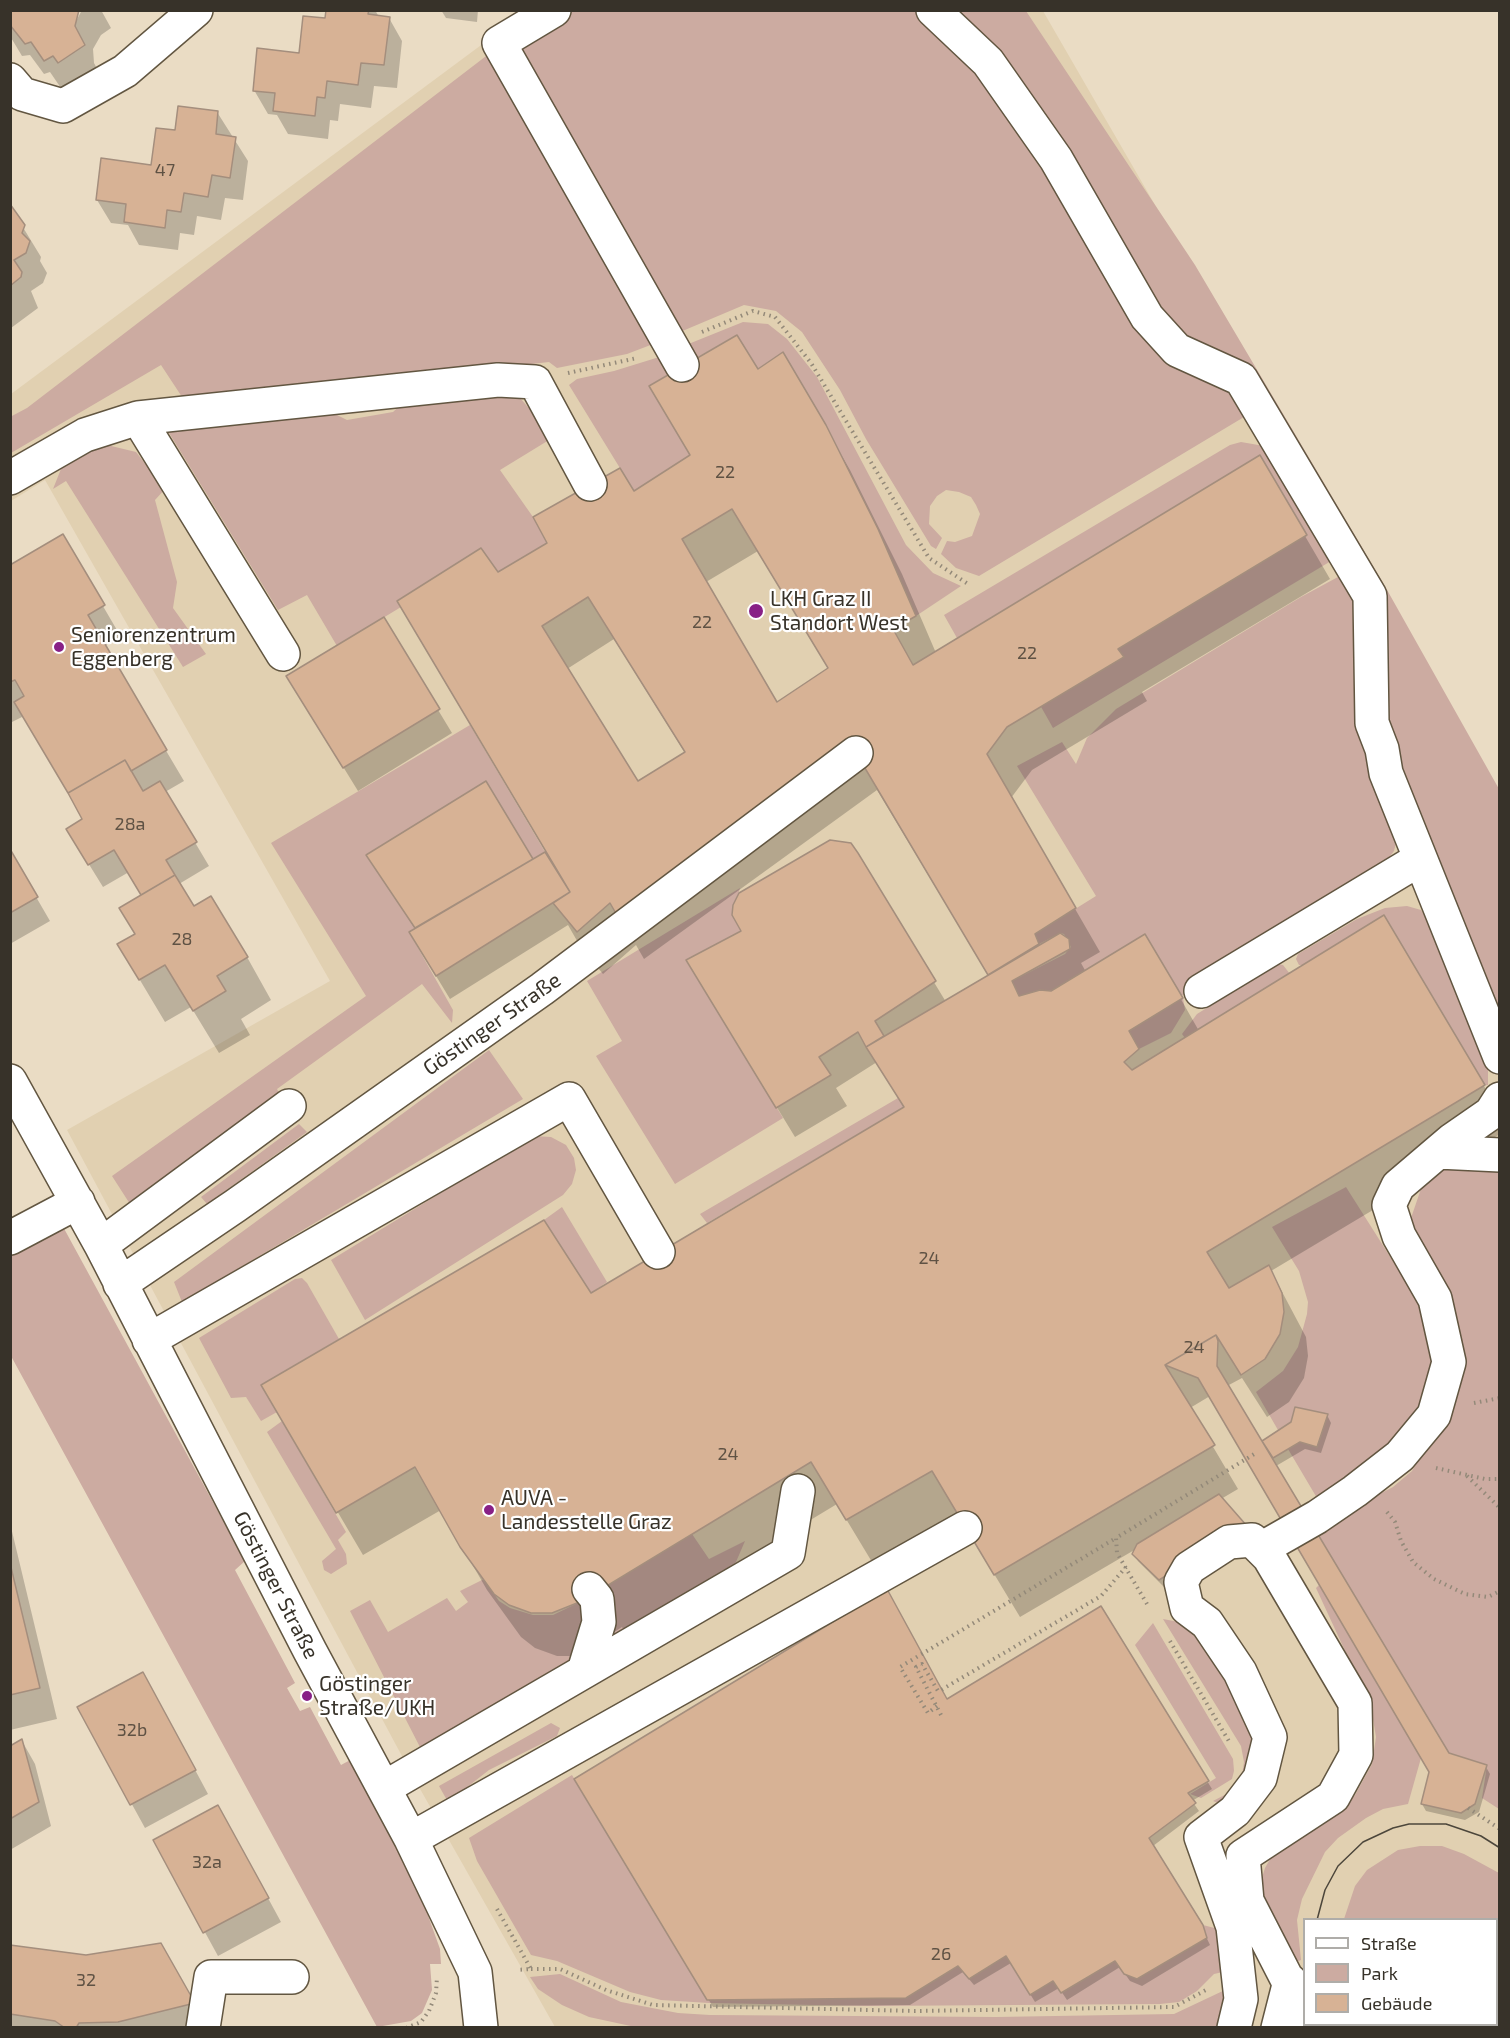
<!DOCTYPE html>
<html>
<head>
<meta charset="utf-8">
<style>
	body { margin:0 }
	#map { position:relative; width:1510px; height:2038px; overflow:hidden; background:#eadcc4; font-family:"Exo 2",sans-serif }
	canvas { display:block }
	.frame { position:absolute; inset:0; border:12px solid #373229; pointer-events:none }
	.legend { position:absolute; left:1303px; top:1918px; width:195px; height:108px; box-sizing:border-box; background:#fff; border:2px solid #afada9; margin:0; padding:8px 10px; list-style:none; font-size:18px; color:#373229 }
	.legend li { display:flex; align-items:center; gap:12px; height:30px }
	.legend b { width:30px; border:2px solid #afada9 }
</style>
</head>
<body>
<div id="map">
<canvas width="1510" height="2038"></canvas>
<div class="frame"></div>
<ul class="legend">
<li><b style="height:8px;background:#fff"></b>Straße</li>
<li><b style="height:16px;background:#ccaba1"></b>Park</li>
<li><b style="height:16px;background:#d7b295"></b>Gebäude</li>
</ul>
</div>
<script>
const g = document.querySelector('canvas').getContext('2d');
g.lineJoin = 'round';
function fillPath(path, color) { g.fillStyle = color; g.fill(path, 'evenodd'); }
const poly = rows => new Path2D(rows.map(r => 'M' + r).join(''));
function trace(path, color, width, dash) { g.strokeStyle = color; g.lineWidth = width; g.lineCap = dash ? 'butt' : 'round'; g.setLineDash(dash || []); g.stroke(path); }
function write(font, color, halo, rows, align = 'center') {
  g.font = font + ' "Exo 2",sans-serif'; g.lineWidth = 4.5; g.setLineDash([]); g.textBaseline = 'middle'; g.strokeStyle = halo; g.fillStyle = color; for (const [text, x, y, turn = 0] of rows) {
    g.save(); g.translate(x, y); g.rotate((+turn || 0) * Math.PI / 180); g.textAlign = isNaN(turn) ? turn : align; if (halo) g.strokeText(text, 0, 0); g.fillText(text, 0, 0); g.restore();
  }
}
const built = poly([
	[527,11,1043,11,1499,800,1499,1991,1497,1992,1496,1920,1304,1920,1304,2024,1372,2025,1361,2028,555,2027,411,1773,67,1130,330,981,45,480,11,501,11,394]
]);
const green = poly([
	[568,11,925,11,962,43,1142,317,1238,383,1254,411,979,576,956,568,941,554,947,541,955,542,972,536,980,514,976,505,971,497,959,492,946,490,937,496,930,506,929,524,942,538,936,549,931,546,866,439,840,390,802,332,776,311,744,305,673,335,506,52],
	[945,11,1026,11,1195,265,1382,581,1499,789,1499,1027,1391,747,1376,615,1248,378,1184,347],
	[494,50,661,341,627,354,557,368,549,362,186,403,161,365,11,453,10,417,27,408],
	[743,322,768,324,787,339,817,377,906,545,933,573,961,586,916,616,783,352,758,369,737,335,689,362,681,347],
	[669,354,678,368,649,386,690,455,634,491,569,385,577,379,614,371],
	[450,393,520,398,534,414,549,440,500,470,533,517,547,543,498,572,481,549,398,600,401,607,337,646,307,595,278,610,166,428,325,409,347,420,393,412,408,398],
	[1241,442,1264,446,1341,555,1053,728,1040,705,1123,657,1118,649,1306,535,1260,455,957,638,944,615,1230,445],
	[103,444,136,452,165,489,155,500,177,582,173,608,206,654,183,667,66,481,53,489,63,464],
	[1349,571,1397,839,1394,851,1380,869,1268,945,1181,996,1040,990,1019,996,1012,981,1065,954,1071,947,1064,934,1060,933,1039,944,1035,934,1096,896,1017,766,1062,742,1076,764,1087,738,1116,709,1301,597],
	[470,725,545,852,533,859,367,855,415,928,409,932,453,1010,452,1023,422,984,277,1089,279,1093,130,1204,112,1176,366,996,271,843],
	[740,888,732,915,741,931,687,960,783,1118,675,1184,596,1056,622,1041,587,981],
	[1407,906,1421,910,1432,926,1488,1065,1488,1085,1485,1085,1384,916,1304,965,1299,965,1296,959,1298,954,1357,919,1385,908],
	[1278,964,1283,965,1290,974,1185,1038,1182,1034,1197,1014],
	[1183,998,1185,1010,1171,1033,1139,1049,1129,1031],
	[489,1050,523,1099,182,1302,174,1282],
	[898,1098,904,1107,707,1223,700,1214],
	[299,1124,307,1132,207,1204,201,1197],
	[534,1136,551,1137,566,1145,574,1158,576,1170,572,1184,563,1195,365,1320,331,1260],
	[1443,1164,1499,1165,1499,1809,1482,1798,1487,1765,1449,1753,1314,1528,1393,1487,1412,1471,1433,1436,1460,1347,1454,1305,1419,1244,1411,1218,1423,1183],
	[1346,1187,1432,1323,1434,1388,1404,1438,1317,1498,1288,1449,1300,1442,1328,1414,1295,1407,1291,1422,1278,1430,1256,1392,1283,1371,1298,1347,1307,1314,1308,1302,1299,1271,1272,1227],
	[562,1207,607,1282,591,1293,544,1220],
	[61,1223,245,1561,235,1570,295,1683,287,1688,300,1711,310,1707,341,1765,354,1758,410,1865,440,1949,441,1964,430,1964,432,1990,422,2013,411,2021,377,2027,11,1356,10,1251],
	[302,1278,307,1283,339,1339,261,1385,277,1412,261,1421,246,1397,231,1398,199,1338,295,1279],
	[282,1421,346,1532,338,1540,346,1554,347,1564,331,1574,324,1570,322,1561,336,1549,267,1432],
	[692,1534,709,1559,745,1541,736,1562,721,1580,611,1645,599,1590],
	[484,1579,499,1601,510,1608,533,1615,553,1615,582,1601,586,1652,421,1749,350,1611,370,1600,388,1632,447,1598,456,1611,468,1602,460,1591],
	[1319,1585,1421,1758,1408,1804,1383,1809,1366,1818,1338,1838,1325,1852,1302,1899,1297,1920,1301,1960,1296,1962,1266,1907,1261,1881,1265,1868,1274,1852,1331,1817,1355,1795,1372,1764,1376,1737,1371,1707,1316,1588],
	[1163,1619,1184,1623,1206,1642,1259,1733,1260,1749,1253,1777,1246,1789,1228,1801,1221,1804,1213,1801,1236,1789,1241,1782,1244,1762,1241,1746],
	[1153,1623,1233,1759,1234,1771,1232,1779,1201,1798,1190,1794,1216,1778,1135,1645],
	[551,1723,560,1728,557,1736,489,1770,448,1802,439,1786],
	[572,1775,708,2000,906,1998,958,1966,1006,1956,1030,1995,1053,1981,1062,1993,1115,1961,1124,1974,1137,1979,1203,1925,1222,1930,1232,1970,1214,1974,1197,1991,1179,2002,1160,2004,868,2006,709,2003,661,2000,630,1992,557,1961,531,1955,477,1861,469,1838],
	[1420,1846,1442,1846,1464,1854,1499,1873,1499,1980,1497,1981,1496,1920,1344,1919,1355,1886,1367,1870,1398,1850],
	[560,1974,621,2002,678,2013,710,2015,996,2017,1174,2014,1227,1989,1218,2025,1215,2027,640,2028,589,2017,562,2005,538,1989,530,1977]
]);
const shadow = poly([
	[10,10,74,25,82,10,101,10,111,28,101,35,93,49,94,63,101,76,63,91,50,72,44,74,30,55,22,56,10,36],
	[328,10,375,10,379,17,389,18,402,41,397,88,374,86,371,108,340,104,338,121,330,120,328,139,288,134,277,115,268,114,254,90,300,54,327,20],
	[441,10,478,10,477,22,446,18],
	[217,112,248,161,243,200,225,198,221,220,197,216,194,235,180,233,178,250,139,245,128,225,111,223,97,200,152,167,176,132],
	[10,206,41,257,40,261,47,273,43,283,31,291,38,308,11,328],
	[783,354,850,470,902,574,936,653,1259,457,1330,579,1142,692,1147,701,1032,770,1011,798,1100,952,1081,963,1086,972,1145,936,1199,1031,1383,917,1500,1113,1500,1134,1271,1271,1306,1337,1308,1356,1304,1378,1289,1402,1267,1417,1242,1378,1227,1386,1261,1443,1292,1423,1327,1415,1331,1423,1321,1453,1305,1449,1276,1466,1448,1754,1486,1767,1490,1774,1479,1812,1465,1820,1426,1811,1422,1804,1431,1772,1210,1396,1190,1408,1238,1489,1221,1499,1250,1534,1164,1587,1138,1561,1134,1554,1136,1549,1020,1617,958,1514,872,1562,837,1504,625,1632,622,1627,577,1656,557,1656,535,1648,521,1637,487,1590,441,1510,363,1555,263,1385,590,1295,904,1108,877,1062,836,1088,847,1106,795,1137,706,991,743,931,850,844,946,1002,989,976,877,790,644,959,636,945,603,974,580,946,568,925,450,999,424,956,415,929,368,855,486,783,532,861,558,875,560,873,497,574,692,456,757,371],
	[758,551,829,669,777,704,706,582],
	[614,639,685,753,638,783,567,669],
	[62,536,121,637,104,646,184,781,165,792,209,866,179,884,193,908,247,957,271,1000,241,1019,250,1035,219,1053,191,1007,165,1022,119,945,136,935,143,896,129,872,103,887,82,853,84,820,24,716,10,723,10,566],
	[383,619,452,733,358,791,302,700],
	[10,852,50,921,10,944],
	[10,1523,57,1719,10,1730],
	[1101,1608,1212,1789,1192,1801,1199,1811,1153,1846,1201,1926,1210,1945,1142,1986,1130,1981,1120,1967,1067,2000,1059,1988,1035,2002,1011,1963,974,1985,963,1972,910,2005,713,2007,576,1780,946,1700],
	[156,1697,208,1794,145,1828,79,1708],
	[22,1741,35,1764,51,1826,10,1850,10,1748],
	[231,1830,281,1922,218,1956,155,1841],
	[160,1944,207,2028,10,2028,10,1946,86,1956]
]);
const building = poly([
	[10,10,79,10,75,26,85,45,58,63,53,56,44,61,31,42,25,44,10,25,10,10],
	[326,10,369,10,368,14,390,17,384,65,361,63,358,85,327,81,325,98,317,97,315,116,273,111,275,93,253,91,257,48,299,53,303,16,325,18,326,10],
	[178,106,218,111,216,134,236,137,230,178,212,175,208,197,184,193,181,212,167,210,165,228,124,222,126,204,96,200,101,158,151,165,156,128,175,130,178,106],
	[10,204,25,225,22,233,30,241,26,253,14,260,22,272,21,277,10,286,10,204],
	[737,335,758,369,783,352,826,425,878,529,916,616,893,629,913,665,1260,455,1307,535,1118,649,1124,657,1007,727,987,754,1076,908,1035,934,1039,944,988,975,856,753,618,917,610,903,577,932,553,903,570,892,397,601,481,548,498,572,547,543,533,517,620,468,634,491,690,455,649,386,737,335],
	[732,509,828,668,777,702,682,539,732,509],
	[588,597,685,752,638,781,542,626,588,597],
	[63,534,105,605,88,615,167,750,131,771,125,760,68,793,14,702,24,696,15,680,10,682,10,565,63,534],
	[384,617,440,709,343,768,286,676,384,617],
	[125,760,143,791,160,781,197,842,166,860,175,875,141,895,114,850,88,865,66,829,82,819,68,793,125,760],
	[486,781,533,859,415,928,366,855,486,781],
	[830,840,851,843,858,853,936,981,875,1021,884,1036,866,1047,858,1032,819,1057,831,1075,776,1108,686,960,741,931,732,915,733,905,739,893,830,840],
	[10,849,38,897,10,913,10,849],
	[545,852,570,892,436,976,409,932,545,852],
	[175,875,194,906,211,896,248,957,217,976,226,991,193,1011,165,965,139,980,117,944,135,934,119,908,175,875],
	[1384,915,1485,1085,1207,1252,1229,1288,1269,1265,1282,1293,1284,1312,1280,1334,1265,1359,1241,1375,1216,1335,1165,1365,1215,1445,994,1575,932,1471,846,1520,811,1462,582,1601,552,1613,531,1613,509,1605,494,1594,460,1547,415,1467,336,1513,261,1385,544,1220,591,1293,904,1107,866,1047,1060,933,1069,939,1070,949,1012,981,1019,996,1040,990,1051,991,1145,934,1183,998,1129,1031,1139,1049,1124,1062,1132,1070,1384,915],
	[1216,1335,1218,1341,1217,1366,1449,1753,1487,1765,1475,1804,1461,1813,1421,1804,1429,1772,1198,1378,1165,1365,1216,1335],
	[1295,1407,1328,1414,1317,1447,1300,1442,1273,1458,1262,1441,1291,1422,1295,1407],
	[1219,1494,1247,1526,1159,1580,1132,1554,1137,1544,1219,1494],
	[10,1563,40,1688,10,1695,10,1563],
	[887,1589,947,1699,1101,1606,1209,1781,1188,1793,1196,1803,1149,1838,1203,1925,1207,1938,1137,1979,1124,1974,1115,1961,1061,1993,1053,1981,1030,1995,1006,1956,969,1979,958,1966,906,1998,707,2000,574,1779,887,1589],
	[143,1672,196,1770,130,1805,77,1707,143,1672],
	[22,1739,39,1802,10,1819,10,1746,22,1739],
	[218,1805,269,1898,203,1933,153,1840,218,1805],
	[161,1943,195,2003,118,2022,79,2023,76,2028,65,2028,55,2021,10,2014,10,1945,86,1955,161,1943]
]);
const path = poly([
	[702,332,753,311,775,317,811,363,929,558,968,584],
	[568,373,637,358],
	[1474,1403,1500,1398],
	[1436,1468,1485,1479,1500,1479],
	[1467,1476,1500,1508],
	[1387,1512,1395,1522,1401,1541,1413,1562,1434,1579,1465,1594,1488,1597,1500,1591],
	[1147,1604,1117,1553,1116,1538,1256,1453],
	[1170,1641,1230,1743],
	[937,1706,928,1713,900,1667,1116,1538],
	[941,1715,916,1667,922,1664,938,1691,941,1690,1101,1596,1126,1567],
	[1468,1808,1500,1829],
	[497,1909,531,1969,516,1970],
	[531,1969,560,1969,606,1990,653,2005,915,2011,1174,2007,1206,1990],
	[406,2028,421,2022,429,2011,436,1993,437,1977]
]);
const minor = poly([
	[554,10,499,43,682,365],
	[933,10,988,62,1056,159,1147,317,1177,350,1241,379,1370,596,1372,723,1382,749,1386,773,1500,1057],
	[10,80,22,94,63,106,125,71,196,10],
	[138,418,498,380,535,382,590,484],
	[10,478,85,435,138,418,283,654],
	[1201,991,1420,859],
	[10,1081,101,1245,310,1651,411,1839,475,1972,481,2028],
	[1438,1152,1500,1155],
	[10,1238,78,1202],
	[101,1245,289,1106],
	[120,1284,235,1206,542,989,856,753],
	[149,1340,569,1099,658,1252],
	[1261,1549,1317,1517,1355,1491,1400,1456,1434,1415,1449,1362,1435,1299,1399,1236,1389,1205,1398,1186,1452,1140,1491,1113,1500,1099],
	[584,1671,599,1622,597,1599,589,1589],
	[384,1788,788,1553,798,1491],
	[411,1839,965,1528],
	[203,2028,211,1977,292,1977],
	[1234,2028,1241,1999,1233,1927,1201,1837,1235,1811,1260,1778,1270,1737,1240,1672,1207,1623,1187,1608,1181,1582,1189,1568,1229,1542,1252,1540,1269,1557,1355,1703,1356,1755,1333,1797,1243,1856,1247,1901,1304,2012],
	[1278,2028,1290,1981]
]);
const major = poly([
	[1496,2017,1500,2016],
	[1452,2028,1464,2024]
]);
const tram = poly([
	[1317,1920,1325,1890,1338,1866,1363,1842,1393,1828,1409,1824,1446,1824,1481,1836,1500,1848],
	[1365,2024,1369,2028]
]);
const markers = [
	[756,611,8,"#882086"],
	[59,647,6,"#882086"],
	[489,1510,6,"#882086"],
	[307,1696,6,"#882086"]
];
const numberNames = [
	["47",165,170],
	["22",725,472],
	["22",702,622],
	["22",1027,653],
	["28a",130,824],
	["28",182,939],
	["24",929,1258],
	["24",1194,1347],
	["24",728,1454],
	["32b",132,1730],
	["32a",207,1862],
	["26",941,1954],
	["32",86,1980]
];
const poiNames = [
	["LKH Graz II",770,599],
	["Standort West",770,623],
	["Seniorenzentrum",71,635],
	["Eggenberg",71,659],
	["AUVA -",501,1498],
	["Landesstelle Graz",501,1522],
	["Göstinger",319,1684],
	["Straße/UKH",319,1708]
];
const streetNames = [
	["Göstinger Straße",492,1024,-35],
	["Göstinger Straße",276,1585,63]
];
fillPath(built, '#e1d0b1');
fillPath(green, '#ccaba1');
fillPath(shadow, '#0003');
fillPath(building, '#d7b295');
trace(building, '#a48e7d', 1.5);
trace(minor, '#625641', 36);
trace(major, '#625641', 36);
trace(path, '#938979', 4, [1.5, 4.5]);
trace(minor, '#fff', 33);
trace(major, '#fff', 33);
trace(tram, '#4c463b', 1.5);
for (const [x, y, r, color] of markers) { const dot = new Path2D(); dot.arc(x, y, r, 0, 2 * Math.PI); g.fillStyle = color; g.fill(dot); trace(dot, '#fff', 2); }
write('18px', '#5f5244', null, numberNames);
write('21px', '#373229', '#fff', poiNames, 'left');
write('21px', '#373229', '#fff', streetNames);
</script>
</body>
</html>
